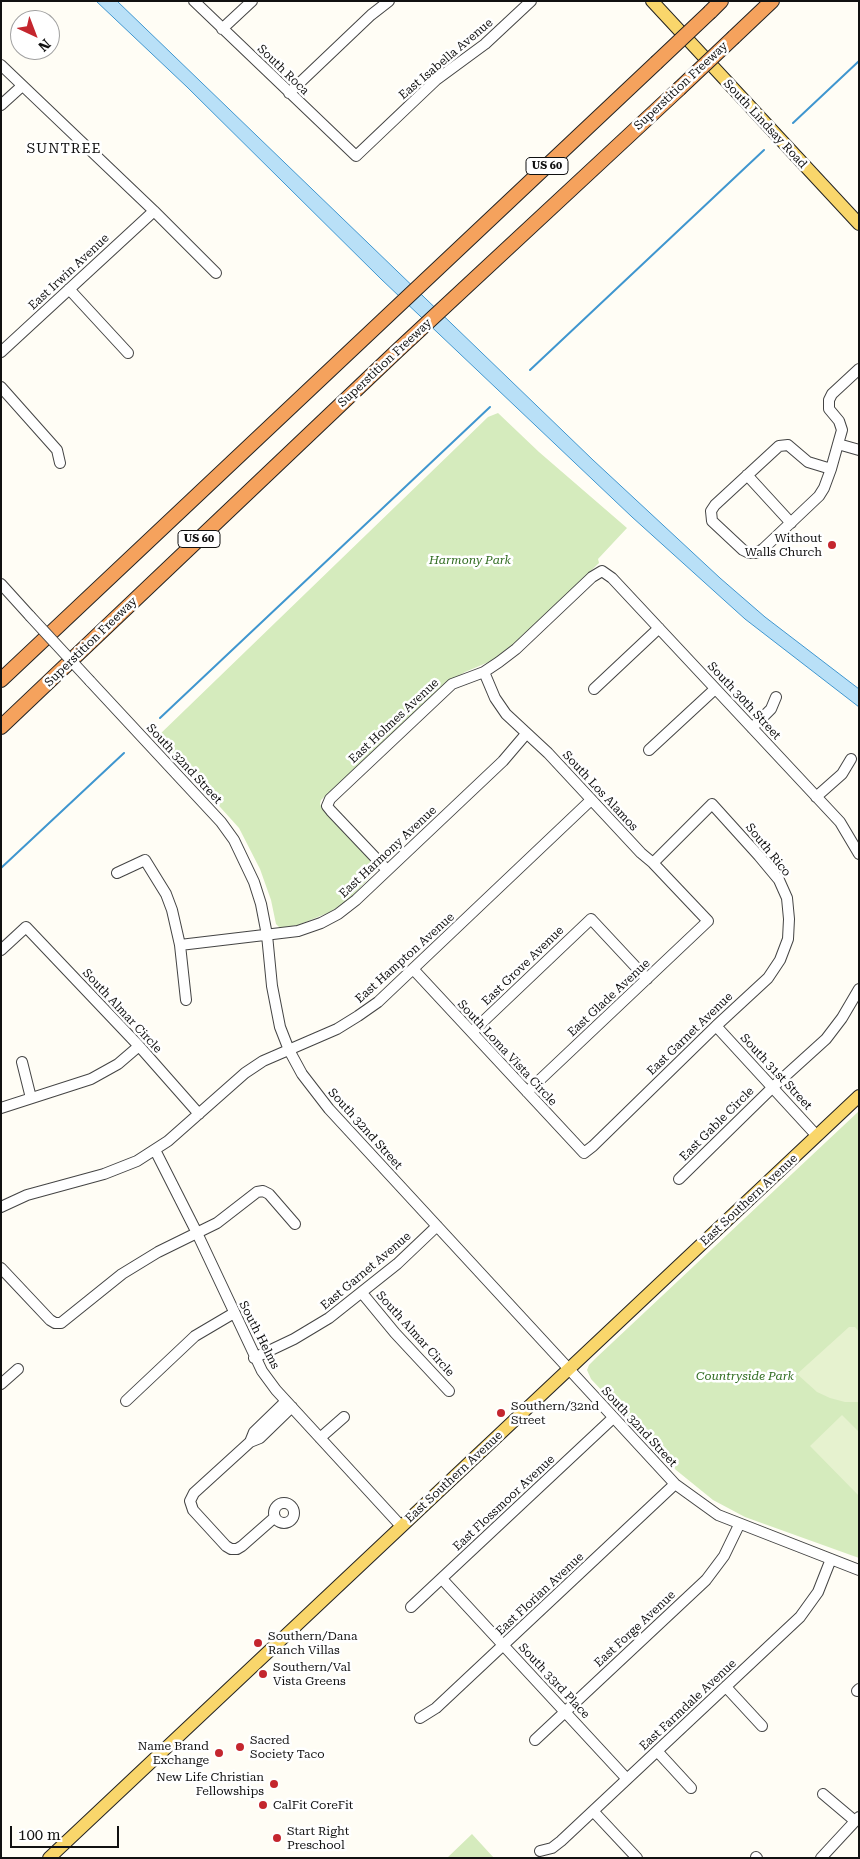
<!DOCTYPE html>
<html>
<head>
<meta charset="utf-8">
<style>
	body { margin:0 }
	#map { position:relative; width:860px; height:1859px; overflow:hidden; background:#fffdf5; font-family:"Roboto Serif",serif }
	canvas { display:block }
	.frame { position:absolute; inset:0; border:2px solid #111; pointer-events:none }
	.north { position:absolute; left:10px; top:10px; width:50px; height:50px; box-sizing:border-box; background:#fff; border:1px solid #a0a0a0; border-radius:50%; rotate:137deg; font-size:14px; font-weight:700; line-height:20px; text-align:center; color:#111 }
	.north::after { content:''; display:block; margin:auto; width:18px; height:22px; background:#c4262e; clip-path:polygon(50% 0,100% 100%,50% 72%,0 100%) }
	.scale { position:absolute; left:10px; top:1826px; width:109px; height:22px; box-sizing:border-box; border:2px solid #111; border-top:0; padding-left:6px; font-size:15px; line-height:18px; white-space:nowrap; color:#111; -webkit-text-stroke:4px #fff; paint-order:stroke }
</style>
</head>
<body>
<div id="map">
<canvas width="860" height="1859"></canvas>
<div class="frame"></div>
<div class="north">N</div>
<div class="scale">100 m</div>
</div>
<script>
const g = document.querySelector('canvas').getContext('2d');
g.lineJoin = 'round';
function fillPath(path, color) { g.fillStyle = color; g.fill(path, 'evenodd'); }
const poly = rows => new Path2D(rows.map(r => 'M' + r).join(''));
function trace(path, color, width, dash) { g.strokeStyle = color; g.lineWidth = width; g.lineCap = dash ? 'butt' : 'round'; g.setLineDash(dash || []); g.stroke(path); }
function write(font, color, halo, rows, align = 'center') {
  g.font = font + ' "Roboto Serif",serif'; g.lineWidth = 5; g.setLineDash([]); g.textBaseline = 'middle'; g.strokeStyle = halo; g.fillStyle = color; for (const [text, x, y, turn = 0] of rows) {
    g.save(); g.translate(x, y); g.rotate((+turn || 0) * Math.PI / 180); g.textAlign = isNaN(turn) ? turn : align; if (halo) g.strokeText(text, 0, 0); g.fillText(text, 0, 0); g.restore();
  }
}
const green = poly([
	[498,413,539,452,627,528,598,559,599,563,508,650,491,661,465,672,443,686,321,800,320,804,322,808,374,863,377,870,348,900,330,912,298,925,280,928,276,924,271,900,260,869,239,828,157,737,488,417],
	[859,1111,859,1558,745,1517,713,1500,676,1470,591,1379,587,1370,589,1365,597,1357],
	[472,1834,494,1858,447,1858]
]);
const pitch = poly([
	[849,1327,855,1327,859,1332,858,1402,845,1402,830,1398,817,1392,797,1374],
	[842,1415,859,1432,859,1496,810,1446]
]);
const water = poly([
	[96,1,117,1,593,460,720,578,765,617,859,689,859,707,745,619,632,517,381,279,187,87,96,1]
]);
const stream = poly([
	[793,123,859,61],
	[530,370,764,150],
	[160,718,490,407],
	[1,868,124,753]
]);
const minor = poly([
	[194,1,356,156,436,80,485,44,531,1],
	[222,29,252,1],
	[1,65,154,211,216,273],
	[289,93,371,15,389,1],
	[1,105,22,86],
	[69,289,128,353],
	[1,352,154,211],
	[1,387,57,450,60,463],
	[838,444,859,450],
	[831,469,808,462,788,445,779,446,715,505,711,511,712,521,743,550,749,553,756,553,763,549,819,496,824,488,831,469,838,444,842,430,839,421,829,409,829,400,832,394,859,369],
	[747,475,791,523],
	[1,584,30,616],
	[484,672,495,698,506,714,548,753,641,853,653,863,708,921,527,1092],
	[90,681,221,822,234,840,254,882,261,904,267,935,272,986,280,1027,289,1050,302,1074,329,1109,675,1484,718,1515,859,1570],
	[594,689,659,628],
	[752,728,771,709,776,697],
	[649,750,715,689],
	[816,797,842,774,851,759],
	[387,870,331,811,327,806,330,799,452,684,484,672,499,662,516,649,592,577,602,571,612,578,840,822,859,854],
	[117,873,145,860,166,894,172,910,180,945,186,1000],
	[180,945,298,931,321,923,338,914,356,900,503,761,526,734],
	[1,950,26,927,139,1046,199,1114],
	[413,969,584,1153,593,1146,716,1026,768,978,780,960,788,939,789,919,787,898,779,880,759,856,712,804,653,863],
	[716,1026,817,1136],
	[472,1032,591,919,647,979],
	[22,1062,31,1098],
	[1,1108,91,1079,118,1064,139,1046],
	[155,1150,197,1233,262,1371,276,1390,401,1526],
	[679,1179,773,1087,826,1039,842,1018,859,989],
	[1,1207,27,1195,104,1174,137,1161,168,1141,245,1073,263,1061,337,1029,358,1016,378,1002,591,800],
	[1,1268,50,1320,55,1323,61,1323,122,1274,158,1252,217,1223,257,1192,263,1191,269,1194,295,1224],
	[362,1293,395,1333,449,1391],
	[254,1358,294,1339,329,1318,397,1264,437,1226],
	[1,1384,18,1369],
	[126,1401,195,1336,234,1313],
	[320,1438,344,1417],
	[250,1442,254,1432,286,1401],
	'274 1513a10 10 0 1 1 20 0a10 10 0 1 1-20 0Z',
	[275,1517,242,1546,237,1549,231,1549,226,1546,193,1510,190,1501,194,1493,250,1442,260,1438,292,1407],
	[442,1579,627,1779],
	[411,1607,613,1418],
	[726,1687,762,1726],
	[857,1691,859,1689],
	[420,1718,436,1708,675,1484],
	[535,1740,706,1580,724,1556,739,1525],
	[657,1751,691,1788],
	[823,1794,855,1821],
	[593,1811,637,1858],
	[540,1851,552,1848,561,1841,800,1617,818,1592,831,1559],
	[756,1857,757,1858],
	[821,1858,859,1817]
]);
const major = poly([
	[652,1,859,224],
	[49,1858,859,1096]
]);
const highway = poly([
	[710,12,721,1],
	[734,37,772,1],
	[1,680,656,63],
	[1,727,397,351,679,89]
]);
const minorBridge = poly([
	[30,616,90,681]
]);
const highwayBridge = poly([
	[656,63,710,12],
	[679,89,734,37]
]);
const markers = [
	[832,545,5,"#c4262e"],
	[501,1413,5,"#c4262e"],
	[258,1643,5,"#c4262e"],
	[263,1674,5,"#c4262e"],
	[240,1747,5,"#c4262e"],
	[219,1753,5,"#c4262e"],
	[274,1784,5,"#c4262e"],
	[263,1805,5,"#c4262e"],
	[277,1838,5,"#c4262e"]
];
const shields = [
	[547,166,42],
	[199,539,42]
];
const shieldNames = [
	["US 60",547,166],
	["US 60",199,539]
];
const streetNames = [
	["East Isabella Avenue",446,59,-40],
	["South Roca",283,70,44],
	["Superstition Freeway",681,86,-43],
	["South Lindsay Road",765,124,47],
	["East Irwin Avenue",69,272,-43],
	["Superstition Freeway",385,363,-43],
	["Superstition Freeway",91,642,-44],
	["South 30th Street",744,701,47],
	["East Holmes Avenue",394,721,-43],
	["South 32nd Street",184,764,47],
	["South Los Alamos",600,791,47],
	["South Rico",768,850,51],
	["East Harmony Avenue",388,852,-43],
	["East Hampton Avenue",405,958,-42],
	["East Grove Avenue",523,966,-44],
	["East Glade Avenue",609,998,-43],
	["South Almar Circle",122,1011,47],
	["East Garnet Avenue",690,1034,-44],
	["South Loma Vista Circle",507,1053,47],
	["South 31st Street",776,1072,47],
	["East Gable Circle",717,1124,-45],
	["South 32nd Street",365,1129,48],
	["East Southern Avenue",749,1200,-43],
	["East Garnet Avenue",366,1271,-40],
	["South Almar Circle",415,1334,48],
	["South Helms",259,1335,63],
	["South 32nd Street",639,1427,47],
	["East Southern Avenue",454,1477,-43],
	["East Flossmoor Avenue",504,1503,-43],
	["East Florian Avenue",540,1594,-43],
	["East Forge Avenue",635,1629,-43],
	["South 33rd Place",554,1681,47],
	["East Farmdale Avenue",688,1705,-43]
];
const poiNames = [
	["Without",822,538,"right"],
	["Walls Church",822,552,"right"],
	["Southern/32nd",511,1406],
	["Street",511,1420],
	["Southern/Dana",268,1636],
	["Ranch Villas",268,1650],
	["Southern/Val",273,1667],
	["Vista Greens",273,1681],
	["Sacred",250,1740],
	["Society Taco",250,1754],
	["Name Brand",209,1746,"right"],
	["Exchange",209,1760,"right"],
	["New Life Christian",264,1777,"right"],
	["Fellowships",264,1791,"right"],
	["CalFit CoreFit",273,1805],
	["Start Right",287,1831],
	["Preschool",287,1845]
];
const parkNames = [
	["Harmony Park",470,560],
	["Countryside Park",745,1376]
];
const neighbourhoodNames = [
	["SUNTREE",64,149]
];
fillPath(green, '#d5ebbd');
fillPath(pitch, '#e6f2cf');
fillPath(water, '#b9e0f7');
trace(water, '#3f96cf', 1);
trace(stream, '#3f96cf', 2);
trace(minor, '#444', 12);
trace(major, '#222', 14);
trace(highway, '#222', 16);
trace(minor, '#fff', 10);
trace(major, '#f9d66b', 12);
trace(highway, '#f5a25d', 14);
trace(minorBridge, '#444', 12, []);
trace(highwayBridge, '#222', 16, []);
trace(minorBridge, '#fff', 10);
trace(highwayBridge, '#f5a25d', 14);
for (const [x, y, r, color] of markers) { const dot = new Path2D(); dot.arc(x, y, r, 0, 2 * Math.PI); g.fillStyle = color; g.fill(dot); trace(dot, '#fff', 2); }
for (const [x, y, w] of shields) { const box = new Path2D(); box.roundRect(x - w / 2, y - 8.5, w, 17, 4); g.fillStyle = '#fff'; g.fill(box); trace(box, '#111', 1); }
write('bold 11px', '#111', null, shieldNames);
write('12px', '#111', '#fff', streetNames);
write('12px', '#111', '#fff', poiNames, 'left');
write('italic 12px', '#2f6b1f', '#fff', parkNames);
g.letterSpacing = '1px';
write('14px', '#111', '#fff', neighbourhoodNames);
g.letterSpacing = '0px';
</script>
</body>
</html>
